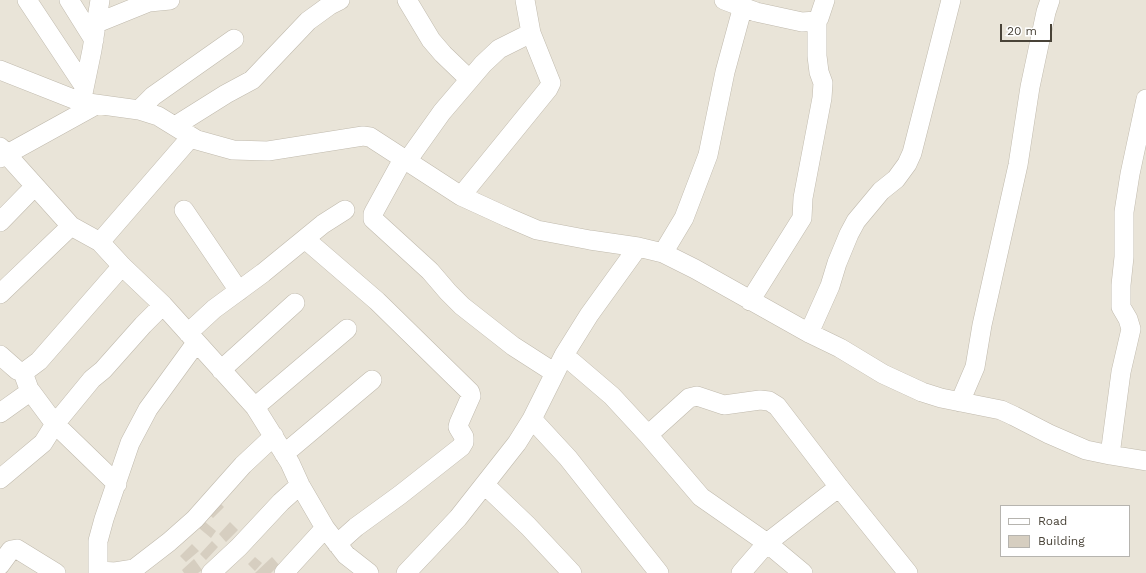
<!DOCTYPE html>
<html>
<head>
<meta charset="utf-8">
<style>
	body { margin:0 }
	#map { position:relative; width:1146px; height:573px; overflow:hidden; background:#f5f2ea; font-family:"Work Sans",sans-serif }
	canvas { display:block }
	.legend { position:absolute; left:1000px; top:505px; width:130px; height:52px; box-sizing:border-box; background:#fff; border:1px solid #b6b4af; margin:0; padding:5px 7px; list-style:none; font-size:12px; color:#494338 }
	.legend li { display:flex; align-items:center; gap:8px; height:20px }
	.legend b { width:20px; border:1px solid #b6b4af }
	.scale { position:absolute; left:1000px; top:24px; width:52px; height:18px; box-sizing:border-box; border:2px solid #494338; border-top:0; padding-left:5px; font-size:12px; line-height:14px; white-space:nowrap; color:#494338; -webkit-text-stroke:3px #fff; paint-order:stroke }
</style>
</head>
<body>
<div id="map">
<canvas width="1146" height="573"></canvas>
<ul class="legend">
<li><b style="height:5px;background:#fff"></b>Road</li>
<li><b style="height:11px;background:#d6cec0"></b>Building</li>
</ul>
<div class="scale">20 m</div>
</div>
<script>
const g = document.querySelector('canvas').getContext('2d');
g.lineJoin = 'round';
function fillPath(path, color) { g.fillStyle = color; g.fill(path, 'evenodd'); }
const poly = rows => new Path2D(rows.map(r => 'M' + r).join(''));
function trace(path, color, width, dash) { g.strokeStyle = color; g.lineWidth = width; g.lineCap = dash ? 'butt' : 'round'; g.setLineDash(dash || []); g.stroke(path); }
const residential = poly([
	[0,0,1146,0,1146,573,0,573],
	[1001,506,1129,506,1129,556,1001,556]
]);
const building = poly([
	[218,501,224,507,213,518,207,512],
	[204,521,216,531,211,538,199,528],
	[230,522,238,530,226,542,219,534],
	[212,541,218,547,206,560,200,554],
	[192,544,199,551,186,562,180,556],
	[255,557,262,563,255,571,248,564],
	[272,557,279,565,271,573,255,573],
	[194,559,202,570,198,573,184,573,182,570]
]);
const street = poly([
	[27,0,84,86],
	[69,0,94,40],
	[407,0,431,40,443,54,469,79],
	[724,0,756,12,802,22,817,21,819,18,825,0],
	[97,23,149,2,170,0],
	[0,70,81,102,139,110,158,116,197,140,233,150,268,151,363,136,370,137,461,196,509,218,537,230,590,240,638,247,663,253,695,269,809,333,840,348,883,374,922,392,941,398,1001,410,1014,416,1049,434,1086,450,1110,455,1146,461],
	[81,103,92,50,100,0],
	[139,110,153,96,234,39],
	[175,126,226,94,252,80,308,21,330,5,340,0],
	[0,147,71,226,100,242,122,266,163,305,255,407,290,463,300,485,325,528,346,555,369,573],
	[0,158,96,105],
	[403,159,375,210,373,214,373,219,430,271,448,292,462,306,513,346,555,373],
	[407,161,442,112,483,64,499,49,531,33],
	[461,196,548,89,551,83,531,33,525,0],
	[184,210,239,291],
	[0,222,35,186],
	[305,239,377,301,470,392,471,396,459,423,458,427,464,437,464,442,461,447,400,495,356,527,337,544],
	[100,242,191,137],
	[663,253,684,218,708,155,725,72,743,6],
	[0,294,71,226],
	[750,301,802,218,803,198,822,98,823,83,819,72,817,56,817,21],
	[188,333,214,309,263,273,323,224,345,210],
	[809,333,830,286,837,263,849,234,856,221,881,191,896,179,907,164,912,153,951,0],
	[0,355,17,370,24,373,27,370,39,361,122,266],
	[564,355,612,396,648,435,701,497,767,543,839,487],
	[221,370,295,303],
	[29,389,55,424,117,484],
	[960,402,975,367,982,325,1018,165,1030,87,1046,12,1050,0],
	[255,407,347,329],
	[0,413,28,393,29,389,25,378],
	[532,419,568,458,659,573],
	[648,435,689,398,697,396,724,405,760,400,769,401,777,406,839,487,908,573],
	[284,454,372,380],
	[1110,455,1121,372,1131,329,1128,319,1121,307,1121,285,1124,257,1124,212,1130,174,1146,99],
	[0,479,43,443,55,424,92,379,103,370,143,325,163,305],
	[485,485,528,526,572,573],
	[0,565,11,550,17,549,56,573],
	[99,571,115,572,134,569,169,542,195,519,243,465,274,436],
	[98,573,98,541,104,519,130,443,148,409,196,343],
	[211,573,239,547,281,502,300,485],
	[284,573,325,528],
	[406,573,458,518,517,443,532,419,564,355,589,315,638,247],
	[741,573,767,543,803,573]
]);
fillPath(residential, '#e9e4d8');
fillPath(building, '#d6cec0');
trace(street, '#c0baad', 20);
trace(street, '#fff', 19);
</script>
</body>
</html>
